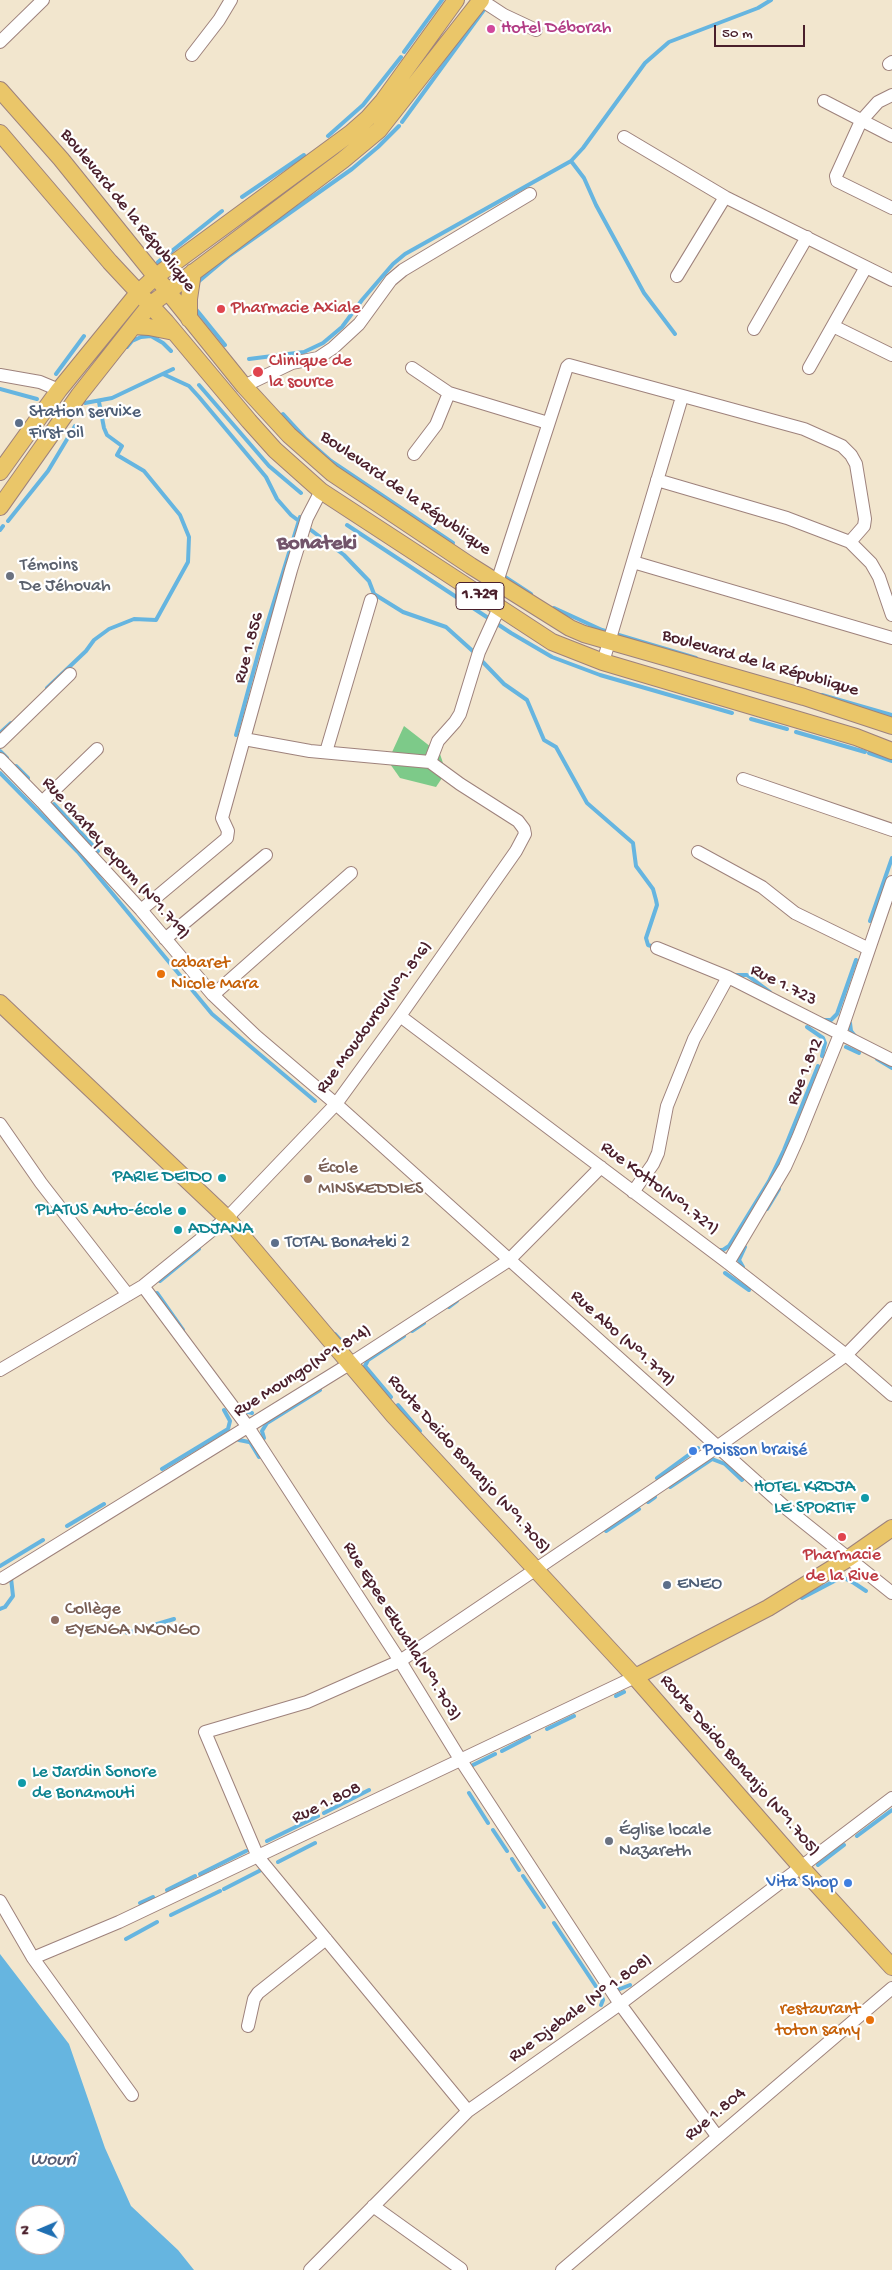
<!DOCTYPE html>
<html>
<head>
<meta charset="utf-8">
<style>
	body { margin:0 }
	#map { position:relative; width:892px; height:2270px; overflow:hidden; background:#f2e6ce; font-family:"Gochi Hand",sans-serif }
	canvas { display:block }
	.north { position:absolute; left:15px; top:2205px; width:50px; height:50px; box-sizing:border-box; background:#fff; border:1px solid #b7a5aa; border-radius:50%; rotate:269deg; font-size:14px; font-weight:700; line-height:20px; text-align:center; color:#4a1f2b }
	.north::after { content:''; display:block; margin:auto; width:18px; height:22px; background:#1f6fb2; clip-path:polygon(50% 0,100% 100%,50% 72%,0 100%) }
	.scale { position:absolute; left:714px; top:25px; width:91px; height:22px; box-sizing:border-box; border:2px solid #4a1f2b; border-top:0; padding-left:6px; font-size:15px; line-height:18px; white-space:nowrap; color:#4a1f2b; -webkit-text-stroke:4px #fff; paint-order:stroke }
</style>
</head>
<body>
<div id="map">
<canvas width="892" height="2270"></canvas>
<div class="north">N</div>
<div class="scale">50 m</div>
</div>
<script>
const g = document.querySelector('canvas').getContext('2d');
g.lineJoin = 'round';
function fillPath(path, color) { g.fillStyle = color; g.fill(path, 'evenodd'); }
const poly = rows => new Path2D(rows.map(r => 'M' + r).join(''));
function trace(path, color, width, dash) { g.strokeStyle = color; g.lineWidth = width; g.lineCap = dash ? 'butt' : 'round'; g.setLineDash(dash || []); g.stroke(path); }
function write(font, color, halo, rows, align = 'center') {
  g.font = font + ' "Gochi Hand",sans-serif'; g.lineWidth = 4.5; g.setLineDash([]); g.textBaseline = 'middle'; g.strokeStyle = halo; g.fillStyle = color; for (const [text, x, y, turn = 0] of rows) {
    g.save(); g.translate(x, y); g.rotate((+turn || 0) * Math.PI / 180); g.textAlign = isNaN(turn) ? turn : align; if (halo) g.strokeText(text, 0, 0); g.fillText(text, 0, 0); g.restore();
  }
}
const green = poly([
	[404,726,440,754,446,772,436,787,400,778,388,761]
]);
const water = poly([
	[0,1954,69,2044,105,2148,131,2206,178,2250,194,2270,0,2270],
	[25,2215,55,2215,55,2245,25,2245]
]);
const stream = poly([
	[404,52,442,0],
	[402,122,486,7],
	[328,136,363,105,401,57],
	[571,161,584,178,596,205,644,293,675,334],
	[242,197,304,155],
	[158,262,222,211],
	[198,282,230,255,352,169,378,147,399,126],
	[195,308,225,345],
	[127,347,132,341,141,337,151,336,163,343,171,351],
	[249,359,304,352,323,343,342,327,362,300,393,264,405,254,571,161,583,148,645,63,669,42,758,8,771,0],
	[56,374,84,336],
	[163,374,189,386,199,397,266,477,277,499,291,515,344,555,369,581,374,594,403,612,446,627,476,654],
	[199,385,269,466,301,493],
	[0,389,37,399],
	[85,403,112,398,173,369],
	[283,414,306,439,331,461,453,543],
	[8,521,48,471,75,426],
	[347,525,511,633,552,657,600,675,732,713],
	[0,530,3,526],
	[502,575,531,594],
	[554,608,602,630,696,658],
	[480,659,504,684,527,700,544,740,556,747,587,803,633,843,636,866,653,889,656,900,657,905,646,938,648,945,654,947],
	[47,688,86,651,94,640,109,629,134,619,156,620,188,562,189,537,180,515,144,471,117,455,122,446,107,435,104,428,99,402],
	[822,695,892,715],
	[751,719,787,729],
	[796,732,865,752],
	[0,733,11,723],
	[236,735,260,647,300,517],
	[0,751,7,758],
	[869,753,892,761],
	[16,766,28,778],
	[0,773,78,852,212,1014,315,1101],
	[54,804,98,851],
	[870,921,892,858],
	[733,975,747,975,770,992],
	[824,1020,831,1020,837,1014,856,960],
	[850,1023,851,1031,855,1036],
	[807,1027,823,1038,825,1043,822,1056],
	[846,1047,859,1053],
	[877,1059,892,1068],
	[767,1209,779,1189],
	[717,1250,723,1250,729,1246,769,1181,784,1150,818,1066],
	[743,1267,739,1260,745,1247],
	[725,1273,749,1290],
	[160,1281,199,1249],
	[157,1293,183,1330],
	[449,1307,457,1301],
	[412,1331,424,1323],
	[335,1334,346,1346],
	[391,1397,365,1366,368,1360,404,1336],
	[398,1405,420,1431],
	[241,1410,252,1413],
	[264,1438,262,1431,267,1423,320,1390],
	[239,1440,249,1442],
	[250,1442,259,1457],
	[162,1469,228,1429,230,1421,224,1410],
	[657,1478,698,1448],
	[670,1487,712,1459,725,1464,742,1480],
	[648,1502,655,1497],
	[67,1526,104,1504],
	[606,1531,639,1509],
	[0,1566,43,1540],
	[802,1598,842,1577,854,1583,866,1591],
	[0,1609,5,1607,13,1596,11,1578],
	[127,1633,174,1619],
	[616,1696,624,1692],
	[547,1729,574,1716],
	[502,1751,529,1737],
	[473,1765,495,1754],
	[469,1793,488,1823],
	[324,1813,369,1790],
	[493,1830,507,1851],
	[857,1836,892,1810],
	[267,1841,318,1816],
	[512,1859,519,1870],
	[278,1862,315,1843],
	[818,1865,844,1845],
	[200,1874,246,1851],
	[523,1876,544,1907],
	[224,1889,263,1869],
	[167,1890,195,1876],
	[140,1903,153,1897],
	[171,1915,220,1891],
	[554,1923,601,1994,603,2000,601,2005],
	[126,1939,157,1922],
	[614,1987,620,1989,630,1985]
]);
const minor = poly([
	[481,0,504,15,536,30],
	[0,42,43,0],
	[192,55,219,20,231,0],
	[889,64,892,62],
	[892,95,878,102,861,121,836,176,837,181,892,208],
	[824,101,892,136],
	[624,137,725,197,892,280],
	[677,276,725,197],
	[833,326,892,355],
	[754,329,807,237],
	[412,368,449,393,548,423],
	[809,368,866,267],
	[0,375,40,382,59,390],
	[244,386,292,363,318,358,333,348,359,324,391,280,403,270,530,194],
	[414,454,436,425,449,393],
	[657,480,787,518,850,542,871,563,879,577,892,615],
	[633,562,892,638],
	[497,582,567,367,569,365,804,429,842,446,851,455,856,464,865,519,864,526,850,542],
	[603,662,682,397],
	[244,739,310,751,430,762],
	[0,742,70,674],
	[326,752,371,600],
	[0,759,42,802,141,910,213,995,256,1036,336,1104,787,1509,892,1593],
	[430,762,438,741,455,722,460,714,479,652,499,608],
	[743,779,892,830],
	[42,802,97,749],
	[698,852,762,887,795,913,869,949],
	[141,910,227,838,228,831,222,818,291,570,307,518,321,491],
	[165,939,266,855],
	[657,948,728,977,892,1060],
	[213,995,351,873],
	[400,1016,728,1263,846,1355,892,1395],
	[0,1124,41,1183,128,1295],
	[633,1192,653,1164,658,1153,667,1106,694,1039,728,977],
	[728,1263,785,1167,798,1138,840,1034,892,882],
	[143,1286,248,1427,400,1661,460,1759,620,2004,717,2136],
	[0,1370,143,1286,227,1218,336,1104,400,1016,516,851,525,834,524,829,518,821,460,784,430,762],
	[3,1578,351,1363,508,1261,601,1167],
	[0,1901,33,1958,132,2095],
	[33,1958,119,1922,635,1677],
	[248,2026,254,1999,258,1993,326,1939],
	[468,2111,258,1857,205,1732,307,1702,400,1661,717,1447,846,1355,892,1308],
	[373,2206,461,2269],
	[310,2270,468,2111,620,2004,892,1798],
	[562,2270,892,1988]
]);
const major = poly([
	[0,90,61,159,244,386,289,435,332,473,471,566,570,628,584,634,804,697,892,726],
	[0,133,110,262,166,322,249,421,275,450,321,491,552,642,603,662,856,737,892,751],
	[189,319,189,299,193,272],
	[134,326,149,327,174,332],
	[0,472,59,390,138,293,155,277,351,133,368,118,383,101,456,0],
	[0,507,79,395,150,305,343,160,379,130,481,0],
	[0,1003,227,1218,394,1416,635,1677,801,1867,892,1967],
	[635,1677,768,1608,849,1558,892,1528]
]);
const markers = [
	[491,29,5,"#d1479c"],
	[221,309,5,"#e0444e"],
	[258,372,6,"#e0444e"],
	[19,423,5,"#5c6f8a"],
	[10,576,5,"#6b7280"],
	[161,974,5,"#e8710a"],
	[222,1178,5,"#0f9aa8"],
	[308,1179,5,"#8d6e63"],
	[182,1211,5,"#0f9aa8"],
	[178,1230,5,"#0f9aa8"],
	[275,1243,5,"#5c6f8a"],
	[693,1451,5,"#3f7fe0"],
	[865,1498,5,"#0f9aa8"],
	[842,1537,5,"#e0444e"],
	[667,1585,5,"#5c6f8a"],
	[55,1620,5,"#8d6e63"],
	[22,1783,5,"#0f9aa8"],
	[609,1841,5,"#6b7280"],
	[848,1883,5,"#3f7fe0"],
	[870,2020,5,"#e8710a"]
];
const shields = [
	[480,596,48]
];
const shieldNames = [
	["1.729",480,596]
];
const hotelNames = [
	["Hotel Déborah",501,29]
];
const streetNames = [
	["Boulevard de la République",127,211,51],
	["Boulevard de la République",405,494,35],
	["Rue 1.856",250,648,-75],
	["Boulevard de la République",760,664,16],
	["Rue charley eyoum (N°1.719)",115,859,48],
	["Rue 1.723",783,986,27],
	["Rue Moudourou(N°1.816)",375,1018,-54],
	["Rue 1.812",806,1072,-68],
	["Rue Kotto(N°1.721)",659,1189,37],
	["Rue Abo (N°1.719)",622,1339,42],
	["Rue Moungo(N°1.814)",303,1372,-32],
	["Route Deido Bonanjo (N°1.705)",468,1465,48],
	["Rue Epee Ekwalla(N°1.703)",401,1632,58],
	["Route Deido Bonanjo (N°1.705)",739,1766,49],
	["Rue 1.808",327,1804,-26],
	["Rue Djebale (N° 1.808)",581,2009,-36],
	["Rue 1.804",716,2115,-40]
];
const healthNames = [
	["Pharmacie Axiale",231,309],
	["Clinique de",269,362],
	["la source",269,383],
	["Pharmacie",842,1556,"center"],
	["de la Rive",842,1577,"center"]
];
const serviceNames = [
	["Station servixe",29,413],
	["First oil",29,434],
	["TOTAL Bonateki 2",285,1243],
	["ENEO",677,1585]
];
const worshipNames = [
	["Témoins",20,566],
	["De Jéhovah",20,587],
	["Église locale",619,1831],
	["Nazareth",619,1852]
];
const foodNames = [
	["cabaret",171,964],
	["Nicole Mara",171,985],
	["restaurant",860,2010,"right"],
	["toton samy",860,2031,"right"]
];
const educationNames = [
	["École",318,1169],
	["MINSKEDDIES",318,1190],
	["Collège",65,1610],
	["EYENGA NKONGO",65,1631]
];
const cultureNames = [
	["PARIE DEIDO",212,1178],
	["PLATUS Auto-école",172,1211],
	["ADJANA",188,1230,"left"],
	["HOTEL KRDJA",855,1488],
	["LE SPORTIF",855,1509],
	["Le Jardin Sonore",32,1773,"left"],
	["de Bonamouti",32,1794,"left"]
];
const shopNames = [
	["Poisson braisé",703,1451],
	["Vita Shop",838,1883,"right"]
];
const waterNames = [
	["Wouri",53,2161]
];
const districtNames = [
	["Bonateki",317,545]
];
fillPath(green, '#7dca89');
fillPath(water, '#66b5e0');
trace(stream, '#66b5e0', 4);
trace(minor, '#9e827c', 14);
trace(major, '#9e827c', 18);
trace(minor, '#fff', 12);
trace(major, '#eac669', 16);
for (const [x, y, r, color] of markers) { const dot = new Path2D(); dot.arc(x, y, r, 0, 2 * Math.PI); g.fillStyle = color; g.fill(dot); trace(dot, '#fff', 2); }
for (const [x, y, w] of shields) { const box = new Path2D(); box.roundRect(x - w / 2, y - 13.5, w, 27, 4); g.fillStyle = '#fff'; g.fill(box); trace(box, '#4a1f2b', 1); }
write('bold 16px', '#4a1f2b', null, shieldNames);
write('18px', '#b23c85', '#fff', hotelNames, 'left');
write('18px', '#4a1f2b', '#fff', streetNames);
write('18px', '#be3a42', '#fff', healthNames, 'left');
write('18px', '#4e5e75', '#fff', serviceNames, 'left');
write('18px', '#5b616d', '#fff', worshipNames, 'left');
write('18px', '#c56008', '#fff', foodNames, 'left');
write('18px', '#785e54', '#fff', educationNames, 'left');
write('18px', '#0d838f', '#fff', cultureNames, 'right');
write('18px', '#366cbe', '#fff', shopNames, 'left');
write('italic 19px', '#555b73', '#fff', waterNames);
write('bold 22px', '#72546a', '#fff', districtNames);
</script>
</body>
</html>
